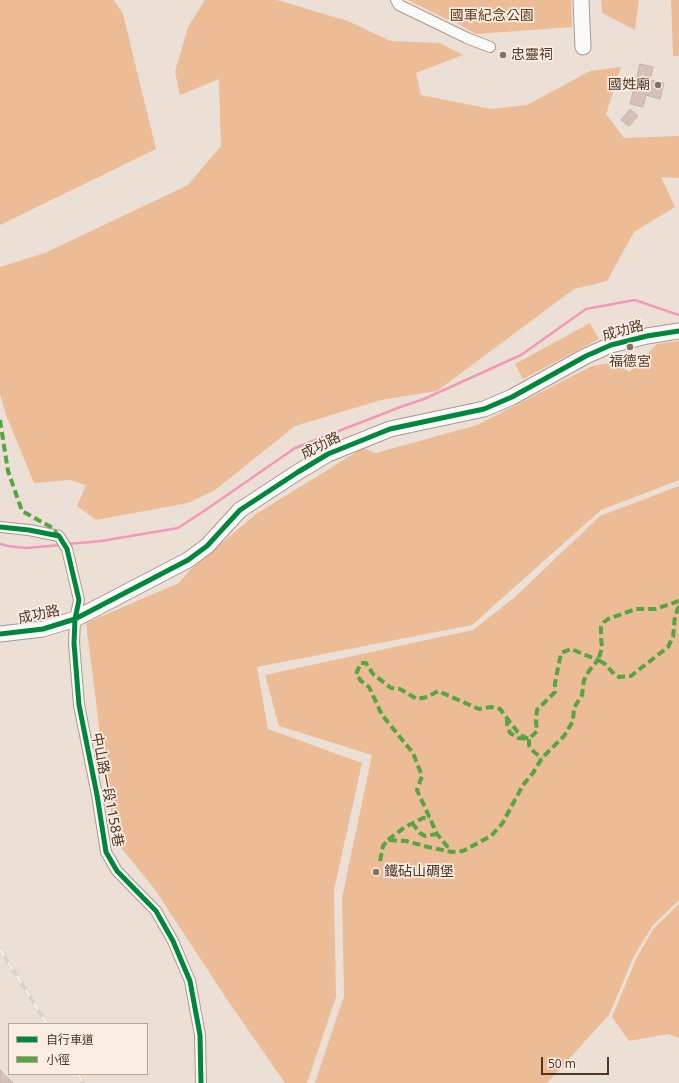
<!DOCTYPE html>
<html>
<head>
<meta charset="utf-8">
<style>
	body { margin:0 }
	#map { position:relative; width:679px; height:1083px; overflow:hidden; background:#ecdfd6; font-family:"Noto Sans","Noto Sans TC",sans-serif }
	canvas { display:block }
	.legend { position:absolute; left:8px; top:1023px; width:140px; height:52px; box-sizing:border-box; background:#faede4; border:1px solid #b5a497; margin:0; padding:5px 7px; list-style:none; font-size:12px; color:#4e3624 }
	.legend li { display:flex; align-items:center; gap:8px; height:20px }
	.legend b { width:20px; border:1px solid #b5a497 }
	.scale { position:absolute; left:541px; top:1057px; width:68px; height:18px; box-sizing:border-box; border:2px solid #4e3624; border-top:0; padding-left:5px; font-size:12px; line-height:14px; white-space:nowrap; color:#4e3624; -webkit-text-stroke:3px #faede4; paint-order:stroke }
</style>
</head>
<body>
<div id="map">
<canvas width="679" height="1083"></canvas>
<ul class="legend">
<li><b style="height:5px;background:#00873e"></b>自行車道</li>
<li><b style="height:5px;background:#56a542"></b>小徑</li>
</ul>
<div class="scale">50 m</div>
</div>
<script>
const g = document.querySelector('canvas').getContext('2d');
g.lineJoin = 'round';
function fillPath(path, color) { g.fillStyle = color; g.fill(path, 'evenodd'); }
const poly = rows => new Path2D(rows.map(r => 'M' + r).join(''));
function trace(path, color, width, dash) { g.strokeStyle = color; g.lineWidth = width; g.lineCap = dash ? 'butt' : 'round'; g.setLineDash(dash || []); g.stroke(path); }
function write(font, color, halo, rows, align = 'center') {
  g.font = font + ' "Noto Sans","Noto Sans TC",sans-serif'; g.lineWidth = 3.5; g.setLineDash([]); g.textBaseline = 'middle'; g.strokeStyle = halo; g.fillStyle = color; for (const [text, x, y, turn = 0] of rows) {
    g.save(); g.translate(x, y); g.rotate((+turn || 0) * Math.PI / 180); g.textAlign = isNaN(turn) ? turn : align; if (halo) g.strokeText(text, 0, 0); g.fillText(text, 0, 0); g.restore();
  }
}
const green = poly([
	[0,0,114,0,123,14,156,149,0,225],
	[205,0,277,0,348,21,390,41,440,43,463,55,416,73,421,95,491,109,527,105,590,71,621,67,606,114,624,138,679,136,679,178,661,177,675,207,634,232,607,281,574,289,437,391,381,400,295,426,215,490,188,503,96,520,77,506,86,485,70,480,34,483,6,415,0,394,0,267,45,253,188,185,221,146,219,79,180,95,175,72,188,27],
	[408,0,571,0,572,27,476,34,457,23,446,19],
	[601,0,639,0,635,30,602,13],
	[671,0,679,0,679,56,673,56],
	[590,323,599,339,523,379,515,364],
	[679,341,679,480,601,510,472,625,257,667,268,729,362,763,334,890,336,997,307,1083,285,1083,226,998,156,891,118,844,110,807,100,734,86,623,179,583,191,569,256,514,363,448,376,453,477,425,592,366,617,362,629,372,657,344],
	[679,486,679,900,653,925,634,956,609,1015,547,1083,315,1083,344,996,342,898,372,755,279,726,265,675,473,630,515,597,600,516],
	[679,904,679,1038,668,1034,629,1041,612,1017,636,959,654,928]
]);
const stream = poly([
	[0,544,8,546,26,548,61,545],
	[68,544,101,541,178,528,204,511,295,448,403,406,424,399,521,355,586,309,635,300,679,315]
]);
const building = poly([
	[640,64,653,67,650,80,664,83,660,99,646,95,643,107,630,104,640,64],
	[630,109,638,116,629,126,621,120,630,109],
	[633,356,635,362,626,366,624,360,633,356],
	[0,1070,13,1083,0,1083,0,1070]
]);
const street = poly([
	[396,0,399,5,467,38,490,47],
	[0,527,29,530,59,536,67,549,79,600,75,619,74,643,79,705,97,795,106,852,117,871,156,911,173,941,190,981,200,1035,201,1083]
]);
const secondary = poly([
	[581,0,583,47],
	[0,634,43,629,75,619,188,560,207,546,240,510,298,472,328,454,390,429,484,409,512,397,586,356,611,345,647,336,679,331]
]);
const rail = poly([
	[0,949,47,1024],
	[78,1074,83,1083]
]);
const quiet = poly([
	[0,420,8,471,22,511,51,527,59,536],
	[679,601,655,609,636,609,608,619,604,622,601,627,601,637,602,648,598,660,605,664,614,674,619,677,631,676,668,647,673,637,675,616,679,606],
	[507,718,507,724,510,733,518,738,529,739,529,745,534,752,542,758],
	[412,823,420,833,425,836,437,834],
	[388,840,405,827,423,818,430,818],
	[380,861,383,846,388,840,406,841,428,847,452,852,463,851,491,836,502,824,523,785,533,773,542,758,564,736,573,721,574,708,582,695,584,680,589,671,598,660,571,649,561,653,555,683,555,692,537,710,536,722,537,731,529,739,520,735,500,709,491,707,479,709,438,691,427,697,417,699,400,689,391,688,373,674,366,663,361,663,356,674,361,681,369,687,382,715,413,753,422,776,417,790,437,834,452,852]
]);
const cycleway = poly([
	[0,527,29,530,59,536,67,549,79,600,75,619,74,643,79,705,97,795,106,852,117,871,156,911,173,941,190,981,200,1035,201,1083],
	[0,634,43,629,75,619,188,560,207,546,240,510,298,472,328,454,390,429,484,409,512,397,586,356,611,345,647,336,679,331]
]);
const markers = [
	[503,55,4,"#857162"],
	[658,85,4,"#857162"],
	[630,347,4,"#857162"],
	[376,872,4,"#857162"]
];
const parkNames = [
	["國軍紀念公園",492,16]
];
const poiNames = [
	["忠靈祠",511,55],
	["國姓廟",650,85,"right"],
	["福德宮",630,362,"center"],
	["鐵砧山碉堡",384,872]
];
const streetNames = [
	["成功路",623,331,-15],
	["成功路",321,446,-27],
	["成功路",39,615,-12],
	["中山路一段1158巷",107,790,79]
];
fillPath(green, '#ebbc96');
trace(stream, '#f09ab5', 2.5);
fillPath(building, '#d5c1b9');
trace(building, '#c6b2aa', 1);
trace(street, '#a8998c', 12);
trace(secondary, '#a8998c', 17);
trace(street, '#fcfaf9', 10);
trace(secondary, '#fcfaf9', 15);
trace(rail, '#d8d3d0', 4);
trace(rail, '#faede4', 2.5, [8]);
trace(quiet, '#56a542', 4, [8, 4]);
trace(cycleway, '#00873e', 5);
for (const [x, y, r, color] of markers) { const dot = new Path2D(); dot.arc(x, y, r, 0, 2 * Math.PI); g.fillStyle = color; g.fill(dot); trace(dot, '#faede4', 1.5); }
write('14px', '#603918', '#faede4', parkNames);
write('14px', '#4e3624', '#faede4', poiNames, 'left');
write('14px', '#4e3624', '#faede4', streetNames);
</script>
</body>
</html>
